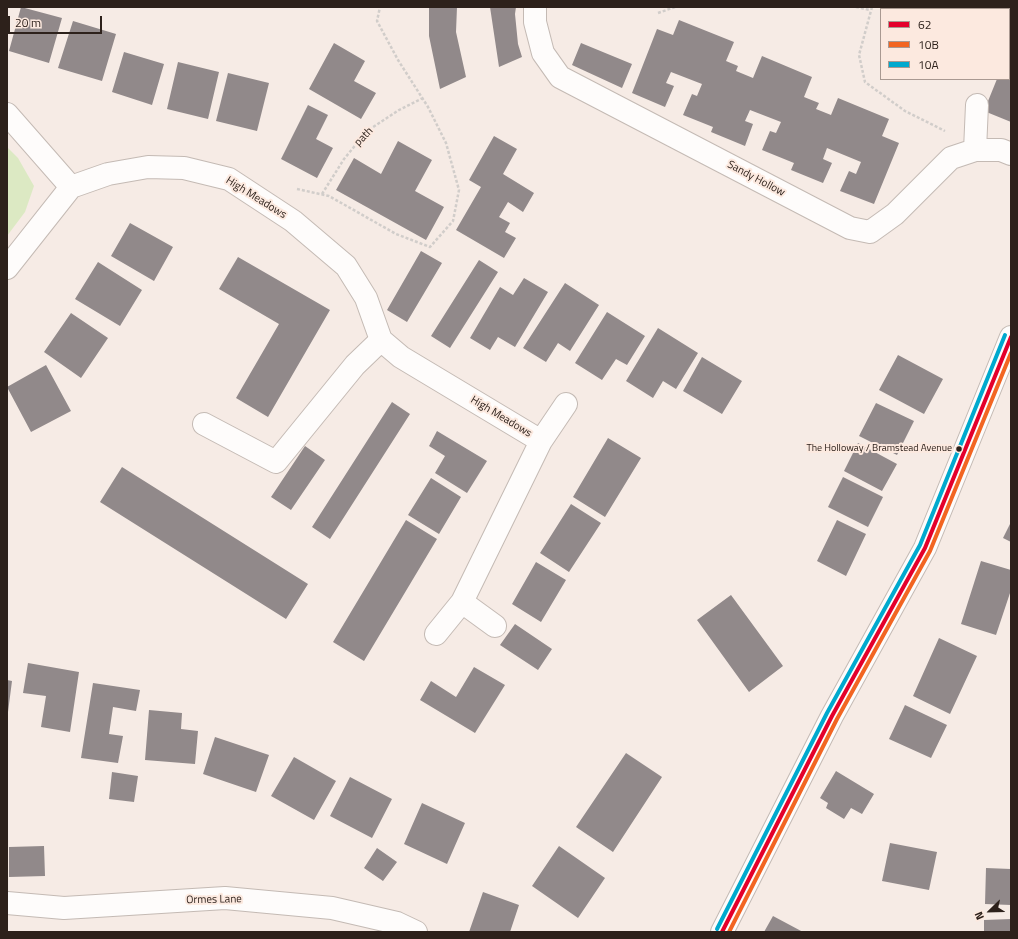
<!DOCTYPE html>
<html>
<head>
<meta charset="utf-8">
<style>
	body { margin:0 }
	#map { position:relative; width:1018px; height:939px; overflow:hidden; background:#f6ebe5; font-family:"Titillium Web",sans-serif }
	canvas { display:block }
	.frame { position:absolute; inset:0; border:8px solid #2d211b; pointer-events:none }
	.legend { position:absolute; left:880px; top:8px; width:130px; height:72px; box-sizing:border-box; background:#fce9df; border:1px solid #a99991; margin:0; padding:5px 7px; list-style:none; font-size:12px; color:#2d211b }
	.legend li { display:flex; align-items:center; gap:8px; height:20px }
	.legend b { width:20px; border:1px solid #a99991 }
	.north { position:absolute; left:970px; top:891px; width:40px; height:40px; -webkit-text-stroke:3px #fce9df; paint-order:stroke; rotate:247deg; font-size:11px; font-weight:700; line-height:16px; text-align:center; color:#2d211b }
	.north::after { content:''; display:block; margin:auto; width:14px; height:18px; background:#2d211b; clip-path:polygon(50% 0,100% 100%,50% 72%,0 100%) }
	.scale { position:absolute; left:8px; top:16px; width:94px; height:18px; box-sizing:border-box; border:2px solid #2d211b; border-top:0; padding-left:5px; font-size:12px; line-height:14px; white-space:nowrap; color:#2d211b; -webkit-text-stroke:3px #fce9df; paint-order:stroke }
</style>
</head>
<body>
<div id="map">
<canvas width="1018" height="939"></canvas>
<div class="frame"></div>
<ul class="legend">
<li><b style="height:5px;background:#e4002b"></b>62</li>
<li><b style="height:5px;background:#f26522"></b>10B</li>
<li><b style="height:5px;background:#00a9ce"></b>10A</li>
</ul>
<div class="north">N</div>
<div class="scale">20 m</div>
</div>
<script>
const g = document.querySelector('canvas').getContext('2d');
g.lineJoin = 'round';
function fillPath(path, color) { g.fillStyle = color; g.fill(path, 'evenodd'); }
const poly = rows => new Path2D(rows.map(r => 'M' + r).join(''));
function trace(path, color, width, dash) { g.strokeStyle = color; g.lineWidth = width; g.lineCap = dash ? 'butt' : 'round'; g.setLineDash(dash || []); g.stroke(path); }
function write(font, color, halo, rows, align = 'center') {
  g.font = font + ' "Titillium Web",sans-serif'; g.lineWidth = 4; g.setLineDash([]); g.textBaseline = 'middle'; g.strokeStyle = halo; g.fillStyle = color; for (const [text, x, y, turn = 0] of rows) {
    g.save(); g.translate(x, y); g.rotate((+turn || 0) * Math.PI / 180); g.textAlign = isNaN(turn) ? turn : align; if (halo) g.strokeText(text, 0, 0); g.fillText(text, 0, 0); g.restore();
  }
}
const green = poly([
	[7,147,18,158,34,186,25,212,7,236]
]);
const building = poly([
	[21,7,62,18,49,63,9,51],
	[429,7,457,7,456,32,466,77,440,89,429,36],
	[490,7,516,7,515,14,518,44,522,57,499,67],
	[679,20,734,42,726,61,738,66,736,71,753,78,762,56,812,77,804,97,819,103,816,109,831,115,838,98,889,119,882,136,899,143,874,204,840,191,849,171,856,174,861,162,827,148,823,159,832,163,823,183,791,170,794,163,762,150,770,131,776,133,781,122,750,110,745,121,753,124,745,146,711,132,713,127,683,115,692,94,697,96,702,84,671,72,666,83,674,86,665,107,632,93,657,29,673,35],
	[73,21,116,34,102,81,58,68],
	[334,43,365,61,354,81,376,93,361,119,309,89],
	[581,43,632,64,622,88,572,65],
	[1011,43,1011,122,984,111,997,79,1009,79,1009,48],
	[124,52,164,64,152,105,112,92],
	[178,62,219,72,208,119,167,109],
	[228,73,269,83,257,131,216,121],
	[308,105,328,115,316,139,333,148,317,178,281,159],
	[494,136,517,149,503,174,534,193,523,212,508,202,499,217,510,223,505,232,516,238,504,258,456,230,481,187,469,180],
	[398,141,432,160,415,191,444,207,426,240,336,190,354,158,381,174],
	[130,223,173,247,154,281,111,256],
	[421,251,442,263,407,322,387,310],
	[238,257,330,310,268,417,236,398,279,324,219,289],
	[479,260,498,272,450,348,431,336],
	[98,262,142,290,120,326,75,299],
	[524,278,548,292,515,347,498,337,490,350,470,338,500,287,513,295],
	[565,283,599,305,570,351,558,343,546,362,523,348],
	[607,312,645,336,627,365,616,359,602,380,575,363],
	[71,313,108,338,81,378,44,352],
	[658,328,698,353,676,389,663,381,653,398,626,381],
	[898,355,943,379,924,414,879,390],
	[702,357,742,381,722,414,683,391],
	[46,365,71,411,31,432,7,387],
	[392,402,410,414,330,539,312,527],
	[876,403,914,421,897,455,859,436],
	[437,431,487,461,467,493,435,473,445,456,429,446],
	[608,438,641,458,605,517,573,497],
	[858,443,897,464,882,491,844,471],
	[305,446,325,460,291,510,271,497],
	[122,467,308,584,286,619,100,502],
	[843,477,883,497,868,527,828,507],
	[431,478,461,497,439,534,408,515],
	[571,504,601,523,569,572,540,553],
	[406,520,437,539,364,661,333,642],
	[837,520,866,534,846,576,817,561],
	[1011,522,1011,542,1003,538],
	[981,561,1011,570,1011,590,996,635,961,624],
	[536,562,566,580,541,622,512,604],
	[731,595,783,666,749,692,697,620],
	[515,624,552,649,538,670,500,645],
	[939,638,977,656,950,714,913,696],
	[28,663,79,672,70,732,41,727,46,696,23,693],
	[474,667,505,685,475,733,420,700,431,681,456,697],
	[7,680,12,681,8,712,7,712],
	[93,683,140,690,136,711,113,707,109,734,123,736,118,763,81,758],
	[905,705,947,725,931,758,889,739],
	[149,710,182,713,181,729,198,731,195,764,145,760],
	[215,737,269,755,256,792,203,774],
	[626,753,662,777,613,852,576,827],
	[294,757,336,781,314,820,271,796],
	[836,771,874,794,862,814,851,808,844,819,826,808,828,803,820,798],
	[112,772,138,776,134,802,109,799],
	[350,777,392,799,372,838,330,816],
	[422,803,465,823,447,864,404,844],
	[890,843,937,852,929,890,882,881],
	[44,846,45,876,9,877,9,847],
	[559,846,605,878,578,918,532,886],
	[377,848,397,862,383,881,364,868],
	[986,868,1011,869,1011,905,985,904],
	[483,892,519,905,510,932,469,932],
	[773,916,803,932,764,932],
	[1011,919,1011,932,984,932,984,920]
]);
const path = poly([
	[856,7,870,10],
	[872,7,859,55,865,82,905,111,945,131],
	[658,13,675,7],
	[297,189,329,196,396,234,430,247,453,221,459,190,446,143,428,107,398,60,377,21,380,7],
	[322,194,344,159,367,131,399,110,423,98]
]);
const minor = poly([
	[535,7,535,22,543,53,560,77,850,228,870,232,895,214,951,158,975,150,1001,150,1011,154],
	[7,114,71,187],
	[975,150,977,105],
	[7,268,71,187,108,174,148,167,184,168,229,179,293,221,346,266,366,298,381,340,401,357,541,441,462,602,436,634],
	[204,424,276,462,355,365,381,340],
	[541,441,566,404],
	[462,602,495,626],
	[7,903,64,908,225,898,332,908,397,923,416,932],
	[722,932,832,716,925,548,1011,337]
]);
const bus1 = poly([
	[722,932,832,716,925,548,1011,337]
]);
const bus2 = poly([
	[729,932,837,719,930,551,1011,353]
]);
const bus3 = poly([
	[717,929,827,713,920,545,1005,335]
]);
const markers = [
	[959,449,3.5,"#2d211b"]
];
const busNames = [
	["The Holloway / Bramstead Avenue",952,449]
];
const streetNames = [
	["path",364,137,-46],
	["Sandy Hollow",756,179,28],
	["High Meadows",256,198,32],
	["High Meadows",501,417,31],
	["Ormes Lane",214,900,-1]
];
fillPath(green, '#dce9c3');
fillPath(building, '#91898a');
trace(minor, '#c4bab4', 24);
trace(path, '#d1cdca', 2.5, [3, 2]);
trace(minor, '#fefcfb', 22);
trace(bus1, '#e4002b', 4);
trace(bus2, '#f26522', 4);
trace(bus3, '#00a9ce', 4);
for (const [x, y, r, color] of markers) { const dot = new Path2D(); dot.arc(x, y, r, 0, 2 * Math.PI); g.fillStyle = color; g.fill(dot); trace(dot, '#fce9df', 1.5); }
write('10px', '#2d211b', '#fce9df', busNames, 'right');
write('11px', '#2d211b', '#fce9df', streetNames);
</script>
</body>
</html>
